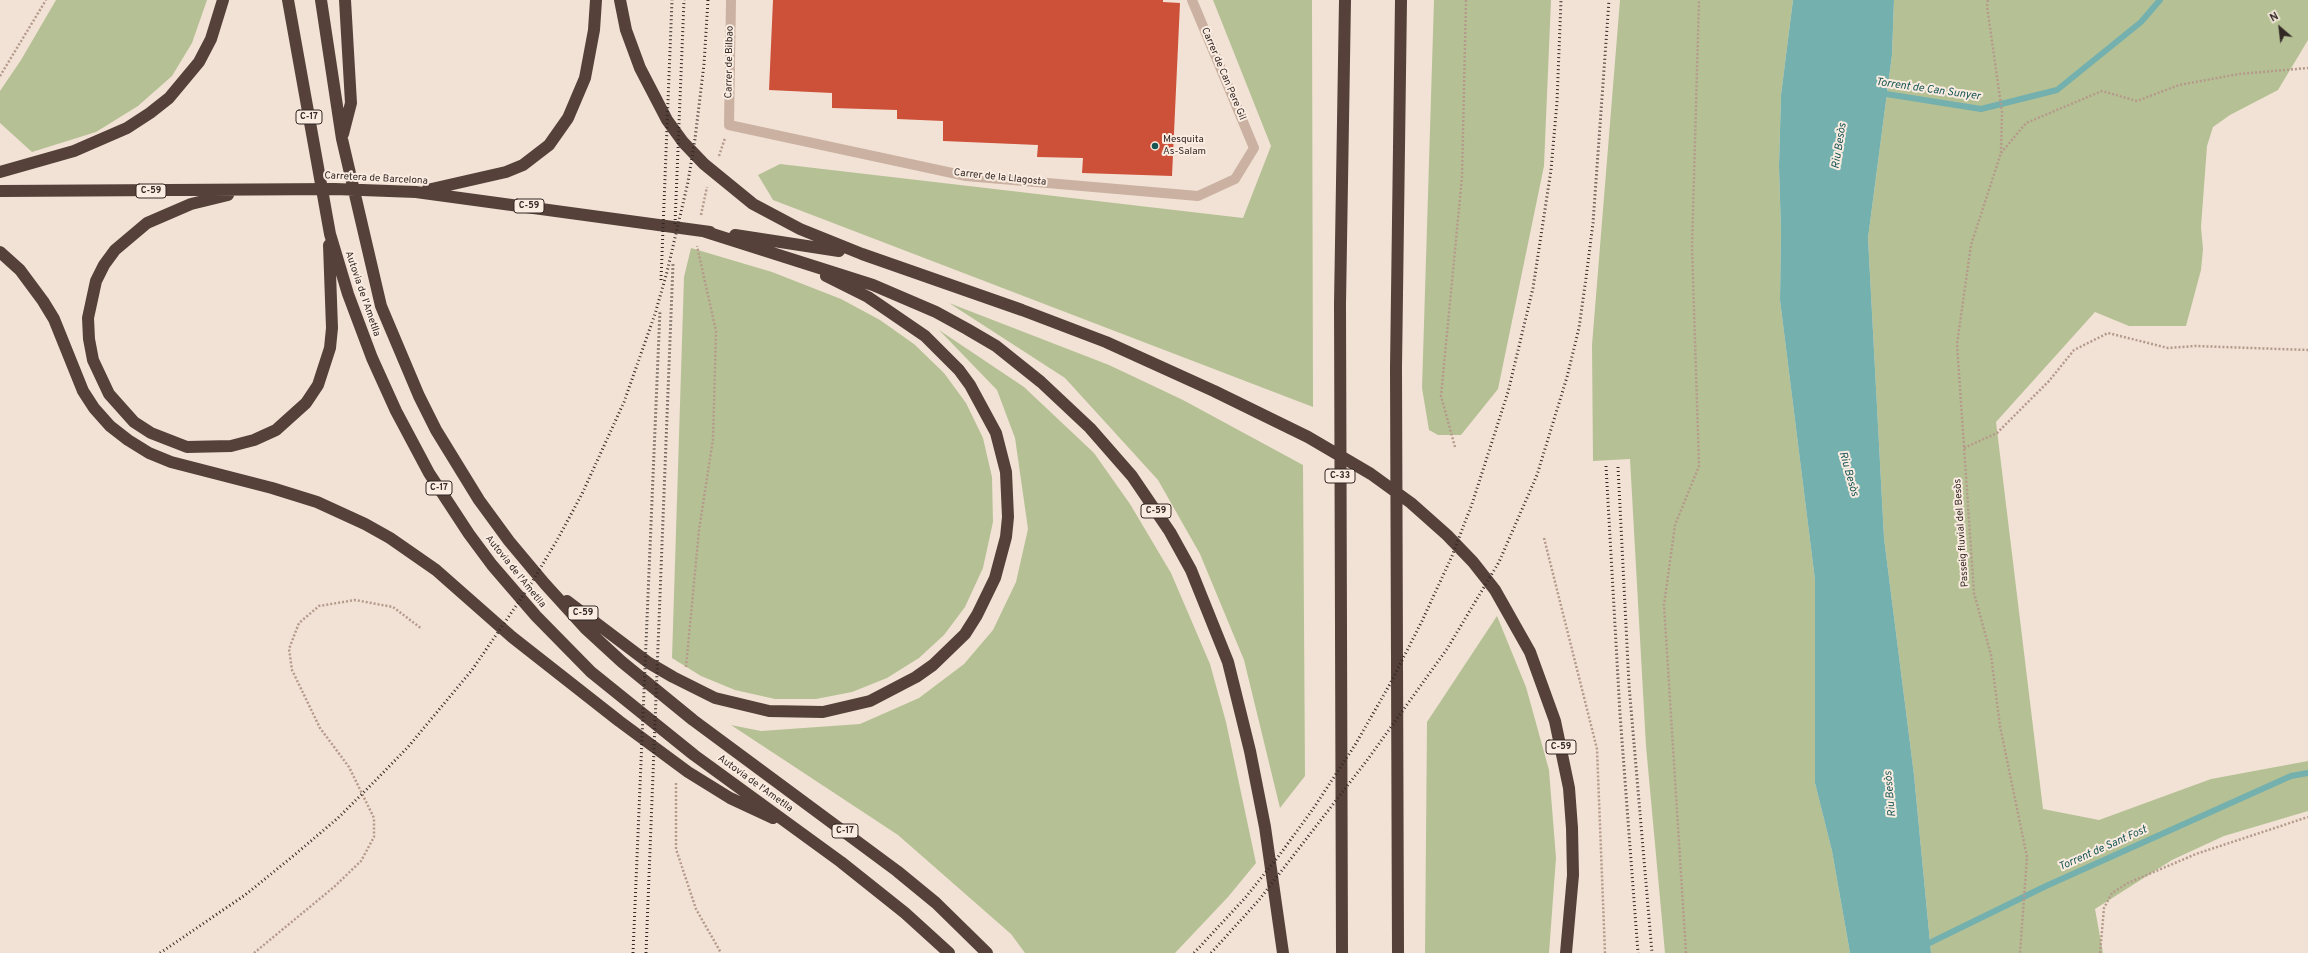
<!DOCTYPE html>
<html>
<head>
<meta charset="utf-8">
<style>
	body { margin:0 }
	#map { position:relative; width:2308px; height:953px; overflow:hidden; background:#f2e2d5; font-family:Overpass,sans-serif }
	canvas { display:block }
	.north { position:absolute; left:2260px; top:8px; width:40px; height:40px; -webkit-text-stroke:3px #faece1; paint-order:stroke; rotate:332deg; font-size:11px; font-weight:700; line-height:16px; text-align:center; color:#332824 }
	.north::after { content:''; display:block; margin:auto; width:14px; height:18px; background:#332824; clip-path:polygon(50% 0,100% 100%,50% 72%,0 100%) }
</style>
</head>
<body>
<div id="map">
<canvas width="2308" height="953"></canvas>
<div class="north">N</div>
</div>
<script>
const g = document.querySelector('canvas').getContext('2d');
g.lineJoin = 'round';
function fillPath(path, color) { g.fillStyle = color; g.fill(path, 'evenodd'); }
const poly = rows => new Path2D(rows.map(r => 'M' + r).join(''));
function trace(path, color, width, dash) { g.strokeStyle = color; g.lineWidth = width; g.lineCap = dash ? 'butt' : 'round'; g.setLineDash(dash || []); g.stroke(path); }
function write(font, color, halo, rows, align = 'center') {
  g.font = font + ' Overpass,sans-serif'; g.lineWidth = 4; g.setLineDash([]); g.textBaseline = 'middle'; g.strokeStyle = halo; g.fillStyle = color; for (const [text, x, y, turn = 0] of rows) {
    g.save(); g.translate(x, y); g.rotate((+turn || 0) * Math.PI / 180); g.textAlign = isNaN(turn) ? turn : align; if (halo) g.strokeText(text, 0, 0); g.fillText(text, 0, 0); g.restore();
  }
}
const green = poly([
	[56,0,207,0,192,43,172,76,138,106,96,132,32,152,0,123,0,91,21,60],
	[1213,0,1312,0,1313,407,773,200,758,175,780,164,1243,218,1271,146],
	[1434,0,1551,0,1544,166,1498,389,1461,435,1438,435,1429,430,1422,388],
	[1620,0,1793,0,1781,95,1779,166,1781,232,1780,300,1815,580,1815,783,1832,851,1850,953,1665,953,1646,746,1630,459,1593,461,1592,345],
	[1894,0,2308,0,2308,40,2278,90,2230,115,2213,127,2207,146,2201,227,2203,249,2201,270,2186,326,2129,326,2095,312,1996,422,2043,809,2099,820,2211,779,2308,761,2308,811,2224,836,2172,860,2095,909,2103,953,1931,953,1914,775,1884,538,1868,238,1892,55],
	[691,248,772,272,841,299,880,320,914,344,944,373,966,403,983,438,992,477,993,522,983,568,965,607,944,635,919,658,887,678,852,692,816,699,775,699,735,690,701,676,672,658,684,277],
	[949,303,1109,365,1183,400,1303,465,1305,776,1280,808,1244,660,1200,554,1158,480,1065,378],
	[939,330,1024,387,1094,453,1130,504,1171,573,1210,664,1226,722,1256,863,1228,897,1175,953,1025,953,1011,934,898,835,731,725,761,731,860,724,919,698,964,664,993,630,1016,582,1028,529,1015,438,997,390],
	[1497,616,1526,687,1549,770,1556,858,1549,953,1425,953,1427,722]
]);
const water = poly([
	[1793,0,1894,0,1892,55,1868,238,1884,538,1914,775,1931,953,1850,953,1832,851,1815,783,1815,580,1780,300,1781,232,1779,166,1781,95]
]);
const stream = poly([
	[1880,93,1981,109,2057,90,2141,22,2160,0],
	[1909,953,2046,886,2291,776,2308,773]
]);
const building = poly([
	[773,0,1163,0,1163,2,1180,3,1172,176,1082,173,1083,158,1037,157,1038,145,943,141,943,121,897,119,897,110,832,108,832,93,769,90]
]);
const path = poly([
	[1988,0,1987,6,2002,112,2001,153,1971,245,1957,344,1974,593,1991,655,2000,726,2027,857,2020,953],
	[0,76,46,0],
	[2001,153,2026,123,2102,91,2137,101,2179,85,2239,74,2308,68],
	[719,156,725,138],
	[701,215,707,187],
	[1455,447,1441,396,1462,177,1466,0],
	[1964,448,1997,433,2049,381,2074,350,2108,333,2168,348,2195,346,2308,350],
	[1544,538,1597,749,1605,953],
	[686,667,699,530,713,439,716,331,697,246],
	[676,783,676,849,696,909,721,953],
	[254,953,334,887,361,861,374,837,374,818,349,767,320,728,292,670,289,649,299,623,319,606,355,600,393,607,422,629],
	[1686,953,1664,605,1675,525,1699,466,1692,247,1699,0],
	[2100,953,2104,908,2112,893,2128,883,2196,854,2308,817]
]);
const minor = poly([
	[731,0,729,125,966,176,1198,196,1235,179,1254,148,1192,0]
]);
const highway = poly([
	[288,0,330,234,348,294,372,358,396,411,429,473,469,534,492,565,536,616,591,672,694,755,841,862,905,913,949,953],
	[321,0,342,139,381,306,419,396,436,430,479,500,509,541,545,584,585,628,622,662,693,720,897,871,936,903,987,953],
	[620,0,626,30,640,68,667,120,683,142,704,164,753,204,800,229,862,254,1022,310,1106,342,1214,391,1308,437,1371,474,1411,503,1447,535,1473,562,1495,590,1530,652,1555,721,1569,788,1572,828,1573,875,1566,953],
	[343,134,351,103,345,0],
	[0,172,74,151,127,128,150,113,169,98,199,62,211,39,223,0],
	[427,190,506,172,523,165,549,145,568,118,585,78,594,30,596,0],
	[0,191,335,189,416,192,710,232],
	[228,195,191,204,147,223,115,250,104,265,96,281,88,318,89,339,93,360,109,394,134,422,151,433,187,447,231,446,254,440,276,430,306,403,318,385,330,348,332,328,329,245],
	[703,231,873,285,936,312,967,329,996,346,1041,382,1090,428,1132,476,1170,532,1191,570,1228,662,1250,751,1265,827,1283,953],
	[735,235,839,251],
	[0,252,20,270,43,301,54,319,83,391,94,408,110,426,128,440,149,453,171,462,272,488,317,502,365,524,390,538,436,570,512,637,619,721,688,772,730,798,773,818],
	[567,601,649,663,673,677,715,698,769,711,823,712,870,701,916,677,933,665,965,634,977,615,995,578,1006,537,1008,517,1006,472,996,433,970,385,959,370,925,336,868,297,826,276],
	[1342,953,1340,304,1345,0],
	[1398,953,1396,368,1401,0]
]);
const rail = poly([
	[675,224,684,0],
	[661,280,672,0],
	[1606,466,1620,714,1638,953],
	[1618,467,1629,685,1652,953],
	[160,953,245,895,292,857,338,818,374,782,408,747,472,670,529,587,556,542,582,494,624,402,655,314,667,272,688,182,695,139,704,64,708,0],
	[633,953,660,310],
	[646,953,673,264],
	[1194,953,1245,898,1278,857,1313,809,1355,745,1390,684,1422,621,1452,556,1472,504,1508,392,1533,288,1551,170,1557,102,1561,0],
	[1211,953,1259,900,1368,759,1447,649,1499,562,1537,475,1567,377,1579,328,1586,278,1593,223,1609,0]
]);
const markers = [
	[1155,146,4,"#185656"]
];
const shields = [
	[309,117,26],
	[151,191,30],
	[529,206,30],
	[1340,476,30],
	[439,488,26],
	[1156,511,30],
	[583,613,30],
	[1561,747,30],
	[845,831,26]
];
const shieldNames = [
	["C-17",309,117],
	["C-59",151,191],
	["C-59",529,206],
	["C-33",1340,476],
	["C-17",439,488],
	["C-59",1156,511],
	["C-59",583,613],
	["C-59",1561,747],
	["C-17",845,831]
];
const streetNames = [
	["Carrer de Bilbao",730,62,-89],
	["Carrer de Can Pere Gil",1223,74,67],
	["Carrer de la Llagosta",1000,178,6],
	["Carretera de Barcelona",376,179,3],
	["Autovia de l'Ametlla",362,294,71],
	["Passeig fluvial del Besòs",1962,533,-94],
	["Autovia de l'Ametlla",515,572,51],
	["Autovia de l'Ametlla",755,784,36]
];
const poiNames = [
	["Mesquita",1163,140],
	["As-Salam",1163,152]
];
const waterNames = [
	["Torrent de Can Sunyer",1928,90,8],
	["Riu Besòs",1840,146,-81],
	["Riu Besòs",1848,474,74],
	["Riu Besòs",1891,794,-95],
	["Torrent de Sant Fost",2103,849,-24]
];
fillPath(green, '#b5c195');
fillPath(water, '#73b0ae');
trace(stream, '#73b0ae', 6);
fillPath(building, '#cd5138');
trace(path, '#b59a8b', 2.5, [2, 2]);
trace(minor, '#cab1a1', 10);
trace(highway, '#55413a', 12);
trace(rail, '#332824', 3, [1, 3]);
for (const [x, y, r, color] of markers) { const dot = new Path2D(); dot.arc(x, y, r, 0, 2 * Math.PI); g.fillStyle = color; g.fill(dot); trace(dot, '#faece1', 1.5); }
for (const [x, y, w] of shields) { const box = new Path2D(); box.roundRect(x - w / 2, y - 7, w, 14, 3); g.fillStyle = '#faece1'; g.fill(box); trace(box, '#332824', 1); }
write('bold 9px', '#332824', null, shieldNames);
write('10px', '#332824', '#faece1', streetNames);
write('10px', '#332824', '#faece1', poiNames, 'left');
write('italic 11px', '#185656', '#faece1', waterNames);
</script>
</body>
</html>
